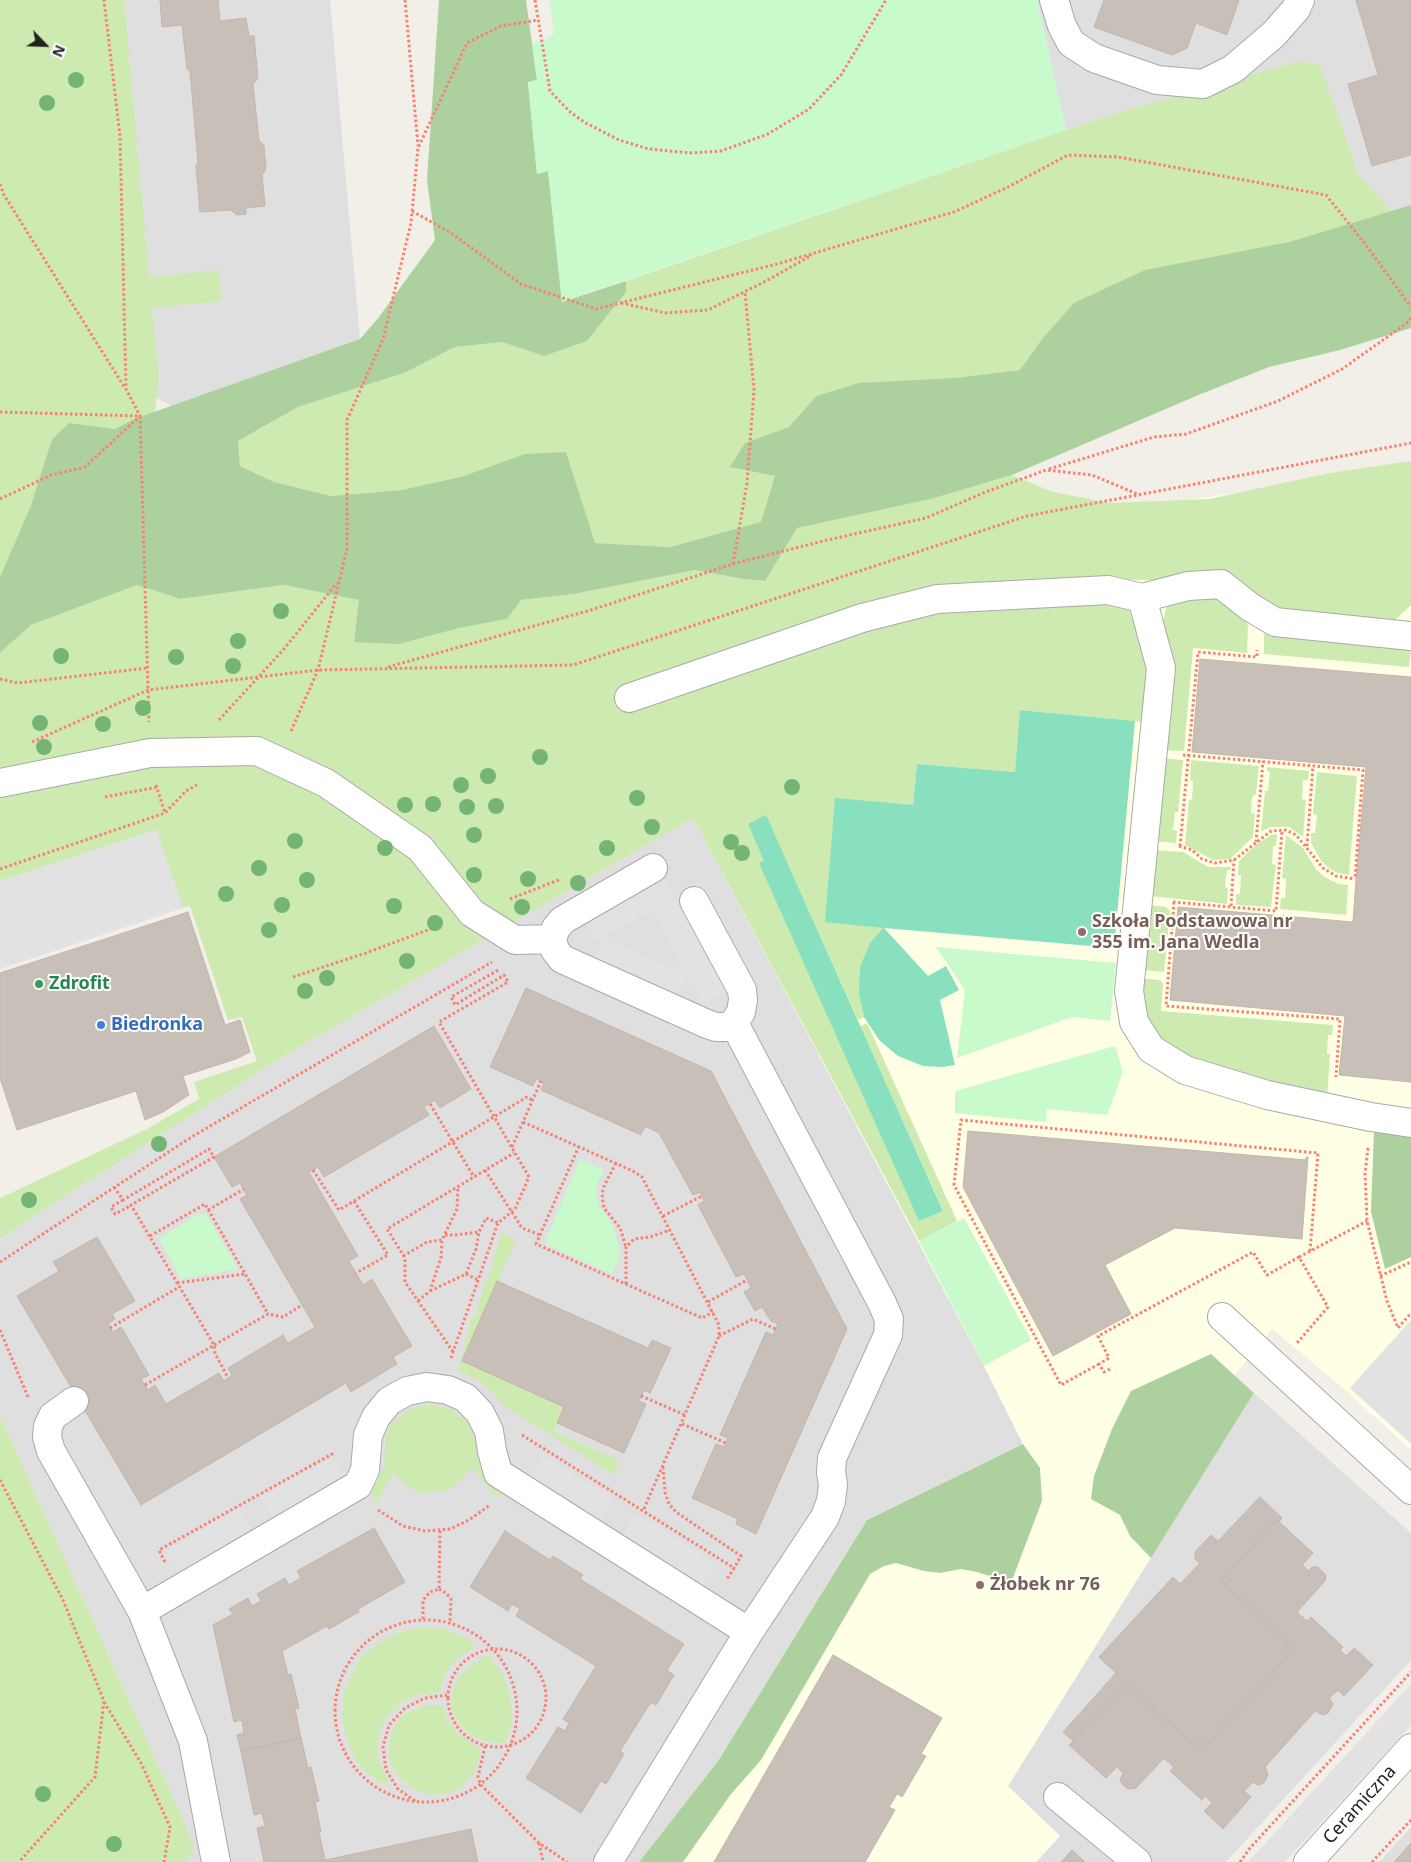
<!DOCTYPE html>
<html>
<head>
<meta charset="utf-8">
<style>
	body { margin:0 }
	#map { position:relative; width:1411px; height:1862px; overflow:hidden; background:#f2efe9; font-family:"Noto Sans",sans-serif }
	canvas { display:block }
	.north { position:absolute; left:20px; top:20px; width:50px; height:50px; -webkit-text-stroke:4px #fff; paint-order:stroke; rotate:114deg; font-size:14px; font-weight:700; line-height:20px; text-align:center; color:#222 }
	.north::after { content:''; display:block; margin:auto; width:18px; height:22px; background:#222; clip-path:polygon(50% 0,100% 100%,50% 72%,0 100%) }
</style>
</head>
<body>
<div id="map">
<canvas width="1411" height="1862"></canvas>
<div class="north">N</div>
</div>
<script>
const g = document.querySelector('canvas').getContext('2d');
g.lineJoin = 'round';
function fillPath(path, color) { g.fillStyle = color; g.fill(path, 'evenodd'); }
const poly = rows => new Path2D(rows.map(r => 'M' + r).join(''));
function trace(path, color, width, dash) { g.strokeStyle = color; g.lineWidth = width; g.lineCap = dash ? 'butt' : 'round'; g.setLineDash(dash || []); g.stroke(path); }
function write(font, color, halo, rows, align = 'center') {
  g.font = font + ' "Noto Sans",sans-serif'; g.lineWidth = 4; g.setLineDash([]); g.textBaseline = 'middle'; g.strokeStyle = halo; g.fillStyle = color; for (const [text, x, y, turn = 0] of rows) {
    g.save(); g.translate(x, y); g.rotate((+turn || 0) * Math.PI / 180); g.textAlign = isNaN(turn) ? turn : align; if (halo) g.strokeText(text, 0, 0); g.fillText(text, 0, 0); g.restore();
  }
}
const residential = poly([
	[121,0,330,0,360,339,172,406,137,388],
	[1037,0,1411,0,1411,205,1392,211,1359,176,1319,65,1299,61,1133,108,1066,130],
	[693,818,984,1366,1023,1444,867,1520,718,1761,639,1862,183,1862,186,1860,195,1846,0,1416,0,1238,282,1057],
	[1254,1393,1411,1533,1411,1660,1226,1862,1036,1862,1060,1836,1007,1786],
	[1411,1827,1411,1862,1379,1862]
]);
const education = poly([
	[1411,466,1411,1450,1344,1389,1272,1329,1234,1376,1254,1393,1008,1786,1060,1836,1036,1862,639,1862,718,1761,867,1520,1023,1444,984,1366,618,676,1125,510]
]);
const grass = poly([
	[0,0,124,0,149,277,219,270,222,301,152,308,159,376,155,412,134,419,115,429,69,423,52,439,31,505,0,577],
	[1299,61,1320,65,1359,176,1392,211,1289,242,1042,339,1020,370,816,396,789,427,745,443,731,467,775,476,762,522,670,547,595,543,464,476,403,490,331,496,274,482,240,466,238,441,298,407,404,373,455,347,502,342,544,356,626,292,626,281,1066,130,1133,108],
	[1411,461,1411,605,1395,620,1382,622,1280,612,1204,572,1152,580,1054,579,931,590,868,626,918,614,1056,600,1122,603,1129,610,1147,664,1143,722,1021,710,1015,772,917,764,913,805,884,928,870,943,859,995,864,1017,858,1020,783,853,919,1221,943,1210,860,1026,867,1023,957,1221,919,1241,693,818,282,1057,0,1238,0,1198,145,1130,199,1099,194,1082,257,1061,242,1017,228,1020,190,906,183,908,156,830,0,881,0,653,31,625,137,585,180,599,284,585,360,600,354,642,459,628,506,619,521,600,574,594,695,570,743,579,764,581,796,528,931,499,1012,475,1053,492,1111,503,1209,499,1330,473],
	[1222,598,1243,615,1248,626,1247,653,1193,648,1184,751,1162,750,1160,634,1167,605,1176,599],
	[1269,631,1407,646,1411,649,1409,667,1264,654,1264,635],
	[1161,758,1183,760,1178,812,1175,812,1173,830,1177,831,1176,843,1154,841],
	[1191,760,1259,766,1256,794,1252,797,1251,813,1255,814,1253,837,1230,859,1213,860,1185,845,1189,800,1192,800,1193,781,1190,780],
	[1267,767,1309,771,1308,780,1303,780,1302,799,1306,800,1303,837,1289,827,1272,827,1261,831,1265,791,1268,791,1270,772,1267,771],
	[1317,772,1357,776,1349,875,1337,873,1329,868,1321,861,1311,843,1311,833,1315,833,1317,815,1313,814],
	[1277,834,1276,846,1273,846,1272,864,1276,865,1271,907,1236,905,1236,894,1240,894,1241,875,1238,875,1239,861,1257,844,1271,835],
	[1286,835,1303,848,1316,869,1324,877,1339,884,1348,885,1346,915,1280,909,1281,898,1285,898,1286,879,1282,878],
	[1153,850,1183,852,1208,867,1231,867,1231,870,1227,870,1225,887,1228,889,1227,904,1149,896],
	[1148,905,1166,907,1170,911,1164,972,1142,970],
	[1140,978,1160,980,1163,984,1161,1011,1333,1025,1332,1035,1328,1035,1327,1054,1330,1054,1327,1099,1192,1059,1176,1051,1159,1037,1150,1022,1143,1002],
	[501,1233,516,1240,462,1361,564,1407,554,1431,620,1461,614,1475,501,1404,493,1393,478,1380,458,1371,472,1316,476,1318,484,1282,487,1283],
	[431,1404,451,1410,467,1421,474,1435,478,1459,485,1475,503,1492,500,1496,495,1497,472,1467,463,1479,451,1488,437,1492,423,1493,408,1487,393,1472,376,1503,371,1491,377,1482,384,1466,386,1436,391,1425,404,1413,417,1407],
	[0,1416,195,1846,186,1861,183,1862,0,1862],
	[432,1627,450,1631,465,1637,475,1645,474,1648,459,1657,450,1666,443,1679,441,1690,437,1693,426,1693,411,1697,398,1705,385,1720,379,1733,377,1751,382,1768,388,1781,386,1784,383,1784,370,1775,356,1760,348,1742,342,1720,344,1694,352,1673,363,1655,377,1644,393,1635,412,1629],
	[488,1655,500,1670,508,1687,511,1706,511,1725,505,1743,489,1742,474,1737,464,1729,455,1717,451,1707,452,1693,457,1679,469,1666],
	[424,1705,443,1705,446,1716,452,1726,459,1735,479,1748,480,1751,476,1770,469,1780,457,1790,441,1795,426,1794,411,1787,400,1778,393,1769,389,1756,389,1742,394,1727,403,1715]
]);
const forest = poly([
	[439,0,526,0,537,80,528,82,537,174,548,170,562,302,626,281,626,292,587,341,544,356,502,342,455,347,404,373,298,407,238,441,240,466,274,482,331,496,402,490,464,476,525,454,566,452,595,543,670,547,761,522,775,476,730,467,745,443,789,427,816,396,859,383,955,378,1020,370,1042,339,1074,303,1145,270,1289,242,1411,205,1411,328,1340,350,1269,367,1196,396,1012,475,931,499,797,528,765,581,743,579,695,570,574,594,521,600,507,619,459,628,399,644,354,642,359,600,284,585,180,599,137,585,31,625,0,653,0,577,31,505,52,439,69,423,115,429,134,419,360,339,379,317,435,240,427,180],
	[1374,1130,1411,1132,1411,1257,1385,1269,1371,1212],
	[1211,1354,1254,1393,1151,1558,1130,1536,1120,1515,1091,1499,1094,1476,1112,1429,1131,1391],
	[1023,1444,1040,1468,1042,1501,1011,1583,977,1572,961,1569,940,1573,924,1571,896,1563,884,1566,870,1574,761,1760,731,1794,683,1862,639,1862,718,1761,867,1520]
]);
const park = poly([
	[550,0,1037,0,1066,130,562,302,548,171,537,174,528,82,537,80,532,43,545,40,554,34],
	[936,947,1116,963,1110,1021,1072,1017,957,1058,965,990],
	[1115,1046,1123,1072,1107,1115,1047,1109,1046,1122,955,1113,955,1091],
	[580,1159,604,1170,597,1184,595,1192,599,1206,612,1224,620,1249,619,1258,612,1274,547,1245,545,1242],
	[201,1213,206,1214,238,1269,181,1279,160,1240,161,1237],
	[964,1218,1031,1340,984,1366,919,1241]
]);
const pitch = poly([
	[1020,710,1135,721,1114,948,884,928,928,976,946,966,959,990,940,1000,955,1065,942,1067,923,1066,898,1056,880,1041,864,1017,859,995,860,967,870,943,883,928,825,922,835,798,913,805,917,764,1015,772],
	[766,815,943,1211,919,1221,759,863,764,861,748,824]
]);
const parking = poly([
	[156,830,183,908,0,969,0,881],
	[664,877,726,992,703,1004,687,975,676,999,592,962,603,938,687,974,653,910,595,941,584,920],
	[1411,1320,1411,1444,1350,1388],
	[543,1456,614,1499,601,1521,530,1477],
	[333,1457,345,1478,273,1519,260,1497],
	[239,1509,252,1531,179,1573,166,1551],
	[636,1513,716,1564,702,1586,622,1536],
	[1411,1684,1411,1725,1285,1862,1248,1862]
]);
const building = poly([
	[160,0,218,0,220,21,246,18,249,36,254,36,258,78,253,84,259,141,264,145,266,169,262,175,265,206,246,208,246,214,237,215,231,210,200,212,196,167,198,163,190,71,187,69,182,25,162,27,160,0],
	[1104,0,1239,0,1227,35,1196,23,1187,48,1172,55,1094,27,1104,0],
	[1356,0,1411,0,1411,155,1372,166,1348,84,1378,75,1356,0],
	[1200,659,1411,677,1411,1082,1339,1075,1345,1016,1170,1000,1178,907,1353,922,1356,880,1366,767,1192,752,1200,659],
	[188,912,225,1025,240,1020,250,1052,236,1059,183,1076,189,1095,163,1112,145,1120,136,1091,17,1130,0,1078,0,973,188,912],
	[526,988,711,1071,847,1329,756,1534,736,1524,738,1519,692,1498,716,1444,724,1447,726,1443,728,1438,720,1435,766,1332,773,1335,778,1324,771,1321,762,1307,755,1311,744,1292,751,1288,744,1274,736,1277,698,1205,704,1201,700,1192,693,1195,659,1133,645,1126,641,1135,541,1090,544,1083,536,1079,533,1086,490,1067,526,988],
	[434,1026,471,1089,440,1108,435,1100,424,1107,429,1115,324,1177,318,1167,309,1172,358,1256,349,1261,363,1285,372,1279,412,1346,393,1357,397,1364,351,1392,346,1383,141,1505,17,1296,59,1271,53,1262,97,1237,135,1301,112,1314,115,1319,108,1324,113,1332,121,1327,149,1375,141,1379,148,1390,155,1385,166,1404,219,1373,224,1381,232,1375,228,1368,283,1335,288,1343,315,1327,240,1199,247,1195,240,1183,232,1187,214,1157,434,1026],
	[968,1131,1306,1160,1306,1157,1308,1157,1302,1239,1175,1228,1105,1265,1131,1314,1053,1356,963,1187,968,1131],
	[497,1281,648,1348,652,1340,671,1348,650,1393,644,1390,639,1401,646,1404,624,1453,557,1423,564,1407,462,1361,497,1281],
	[1260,1497,1282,1518,1279,1522,1277,1520,1221,1581,1289,1644,1283,1650,1289,1655,1206,1746,1200,1740,1195,1746,1127,1684,1073,1741,1063,1732,1116,1673,1099,1657,1173,1577,1180,1584,1200,1563,1195,1559,1195,1552,1211,1535,1218,1541,1260,1497],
	[1277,1520,1313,1553,1302,1565,1309,1571,1312,1567,1318,1567,1325,1574,1326,1579,1324,1582,1297,1612,1307,1621,1311,1617,1343,1647,1340,1650,1346,1656,1354,1648,1373,1665,1344,1696,1338,1690,1329,1698,1333,1704,1328,1713,1323,1715,1315,1711,1265,1767,1268,1774,1264,1783,1258,1785,1253,1782,1244,1791,1251,1797,1223,1829,1204,1811,1212,1803,1205,1796,1202,1800,1170,1771,1174,1767,1164,1758,1136,1788,1128,1789,1123,1785,1120,1780,1123,1773,1117,1767,1106,1778,1069,1745,1127,1684,1195,1746,1200,1740,1206,1746,1289,1655,1283,1650,1289,1644,1221,1581,1277,1520],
	[374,1528,405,1582,358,1609,359,1612,329,1629,327,1626,282,1651,288,1675,291,1674,299,1708,295,1709,301,1738,241,1751,237,1735,244,1733,242,1720,234,1722,213,1625,233,1614,229,1609,248,1598,252,1606,261,1601,257,1594,285,1578,289,1585,301,1578,297,1571,374,1528],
	[505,1531,550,1560,553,1556,583,1575,580,1579,684,1644,667,1670,674,1675,656,1705,651,1702,620,1751,624,1754,606,1784,601,1781,581,1813,526,1778,558,1727,565,1731,569,1723,563,1719,596,1666,516,1616,520,1609,512,1604,508,1611,470,1587,505,1531],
	[833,1655,942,1718,921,1754,926,1756,902,1797,897,1794,889,1807,895,1810,865,1862,714,1862,833,1655],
	[301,1738,308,1768,311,1767,319,1801,315,1802,321,1832,319,1832,325,1860,471,1829,478,1862,264,1862,257,1828,265,1826,262,1813,254,1815,241,1751,301,1738],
	[1411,1843,1411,1862,1394,1862,1411,1843],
	[1072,1850,1085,1862,1061,1862,1072,1850]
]);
const path = poly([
	[405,0,418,146],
	[535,0,550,91,569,111,584,122,619,140,649,149,690,153,721,151,768,134,809,109,841,75,886,0],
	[0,184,4,195,125,388],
	[412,211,451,233,521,284,596,309,777,264,954,212,1008,187,1068,155,1118,157,1326,195,1366,245,1411,307],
	[621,303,665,313,708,310,766,281,812,255],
	[0,412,140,416,149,722],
	[1049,469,1154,437,1186,434,1278,401,1342,369,1407,323,1411,318],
	[0,499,51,475,85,467,140,416,126,389,120,136,104,0],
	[733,564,747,483,754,390,745,292],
	[388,667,591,610,733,564,823,541,926,518,983,493,1046,470,1092,475,1140,495],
	[0,679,18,683,147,668],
	[219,720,284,649,337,583],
	[291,731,318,670,347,549,347,420,383,339,411,223,418,148,467,43,501,26,538,20],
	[32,742,148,690,318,670,573,665,1027,516,1411,443],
	[1183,755,1363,770,1355,879],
	[156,785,165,813],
	[105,797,158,787],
	[1256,842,1263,761],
	[1179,846,1192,850,1202,859,1215,863,1234,860,1271,831,1286,830,1296,835,1323,868,1336,876,1355,879],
	[1180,846,1198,652,1257,657,1257,650],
	[1307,846,1313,766],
	[0,869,165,813,186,791,197,785],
	[510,899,561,879],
	[1173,902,1276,911,1282,830],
	[1174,902,1166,1006,1340,1019,1336,1077],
	[1231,906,1234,860],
	[293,977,366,953,441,925],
	[430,1104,474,1177],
	[523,1122,633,1171,642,1177,719,1325,719,1336,643,1511],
	[579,1146,536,1244,702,1318,713,1312],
	[512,1147,541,1081],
	[1368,1148,1365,1174,1367,1221,1387,1301,1398,1328,1411,1313],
	[616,1163,605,1184,602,1193,603,1202,604,1208,620,1228,626,1247],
	[313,1170,339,1210,527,1097,532,1100],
	[485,1170,522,1228,540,1235],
	[114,1187,123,1200,209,1149,214,1157,131,1205,214,1345,215,1353,228,1378],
	[123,1200,111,1207,115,1214,130,1206],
	[354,1201,388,1255,356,1273],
	[208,1210,244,1189],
	[663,1216,702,1196],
	[445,1235,455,1235,479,1232,486,1218,498,1223],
	[150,1236,205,1204,268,1314],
	[403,1256,427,1242,442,1240,457,1209,458,1187],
	[1299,1257,1367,1221],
	[0,1262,193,1136,492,962],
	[466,1274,478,1280],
	[1380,1276,1411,1262],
	[177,1283,245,1274],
	[626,1284,626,1247,634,1239,650,1237,670,1230],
	[430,1291,466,1274,476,1249,479,1232],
	[418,1301,430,1291,441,1258,442,1240],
	[708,1302,747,1280],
	[110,1328,179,1287],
	[0,1330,28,1397],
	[719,1336,753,1319,776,1329],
	[453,1352,405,1282,405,1258,387,1229,514,1153],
	[451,1358,498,1223,515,1209,529,1177,439,1022,508,982,504,975,455,1005,451,997,500,969],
	[1099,1364,1061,1385,954,1185,961,1120,1318,1153,1310,1251],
	[1110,1369,1104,1372,1099,1364,1109,1358,1098,1336,1253,1252,1267,1275,1299,1257,1328,1307,1297,1343],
	[145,1385,268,1314,283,1317,302,1305],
	[641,1396,685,1415],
	[682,1424,726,1443],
	[522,1435,734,1568,727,1579],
	[663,1467,665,1492,669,1504,676,1512,741,1556,734,1568],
	[0,1480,63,1600,104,1701,95,1777,19,1862],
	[378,1510,403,1526,425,1531,450,1529,469,1520,490,1505],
	[165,1562,159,1550,334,1453],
	[439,1589,446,1593,451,1599,450,1621],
	[423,1619,423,1600,430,1592,439,1589,440,1529],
	'335 1711a91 91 0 1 1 182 0a91 91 0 1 1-182 0Z',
	'448 1698a49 49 0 1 1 98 0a49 49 0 1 1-98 0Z',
	[104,1702,141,1763,170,1827,164,1862],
	[485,1746,478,1777,481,1785,539,1843,567,1862],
	[415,1801,398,1789,386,1770,383,1747,389,1725,405,1708,425,1698,447,1695],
	[539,1843,543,1862],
	[1240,1862,1250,1848,1411,1672],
	[1372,1862,1411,1820]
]);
const minor = poly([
	[1054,0,1062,26,1071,43,1094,58,1157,80,1203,84,1233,69,1274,34,1296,9,1300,0],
	[1142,598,1188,586,1221,584,1250,607,1275,622,1411,636],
	[629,698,862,618,937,599,1108,590,1142,598,1161,668,1129,991,1134,1022,1151,1049,1185,1070,1267,1095,1371,1117,1411,1123],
	[0,783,150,753,257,751,326,783,420,848,472,913,515,940,552,939],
	[653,868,563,920,556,928,552,939,555,950,562,959,707,1024,716,1027,726,1027,734,1023,882,1303,889,1319,888,1335,832,1458,831,1472,833,1485,831,1501,825,1517,749,1632],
	[694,901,742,990,743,1000,741,1012,734,1023],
	[1222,1317,1411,1490],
	[74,1401,53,1416,48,1426,47,1437,51,1451,142,1611],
	[1058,1797,1137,1862],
	[216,1862,193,1741,142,1611,358,1485,365,1470,368,1435,376,1417,389,1401,407,1391,427,1387,448,1390,466,1398,480,1413,489,1431,492,1451,498,1473,749,1632,608,1862],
	[1308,1862,1411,1748]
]);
const trees = [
	[76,80],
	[47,103],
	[281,611],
	[238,641],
	[61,656],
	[176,657],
	[233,666],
	[143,708],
	[40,723],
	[103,724],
	[44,747],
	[540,757],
	[488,776],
	[461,785],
	[792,787],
	[637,798],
	[433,804],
	[405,805],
	[496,806],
	[467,807],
	[652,827],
	[474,835],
	[295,841],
	[731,842],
	[385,848],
	[607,848],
	[742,853],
	[259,868],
	[474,875],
	[528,879],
	[307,880],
	[578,883],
	[226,894],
	[282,905],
	[394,906],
	[522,907],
	[435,923],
	[269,930],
	[407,961],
	[327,978],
	[305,991],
	[159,1144],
	[29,1200],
	[43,1794],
	[114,1844]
];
const markers = [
	[1082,932,5,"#8d6e63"],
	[39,984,5,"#2e9e5b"],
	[101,1025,5,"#3f7fe0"],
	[980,1585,5,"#8d6e63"]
];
const educationNames = [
	["Szkoła Podstawowa nr",1092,922],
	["355 im. Jana Wedla",1092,943],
	["Żłobek nr 76",990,1585]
];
const leisureNames = [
	["Zdrofit",49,984]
];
const shopNames = [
	["Biedronka",111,1025]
];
const streetNames = [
	["Ceramiczna",1360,1805,-48]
];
fillPath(residential, '#e0dfdf');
fillPath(education, '#ffffe5');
fillPath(grass, '#cdebb0');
fillPath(forest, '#add19e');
fillPath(park, '#c8facc');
fillPath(pitch, '#88e0be');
fillPath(parking, '#e2e2e2');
fillPath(building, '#c7bfb8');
trace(building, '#c4b6ab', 1);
trace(minor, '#a9a9a9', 30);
trace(path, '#fa8072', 3, [2.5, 2.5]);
trace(minor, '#fff', 28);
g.fillStyle = '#74b475';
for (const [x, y] of trees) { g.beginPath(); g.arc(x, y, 8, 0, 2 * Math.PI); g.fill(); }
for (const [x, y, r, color] of markers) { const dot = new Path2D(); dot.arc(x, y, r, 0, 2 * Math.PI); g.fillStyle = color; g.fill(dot); trace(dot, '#fff', 2); }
write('bold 18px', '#785e54', '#fff', educationNames, 'left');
write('bold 18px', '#27864d', '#fff', leisureNames, 'left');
write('bold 18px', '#366cbe', '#fff', shopNames, 'left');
write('18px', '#222', '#fff', streetNames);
</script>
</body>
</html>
